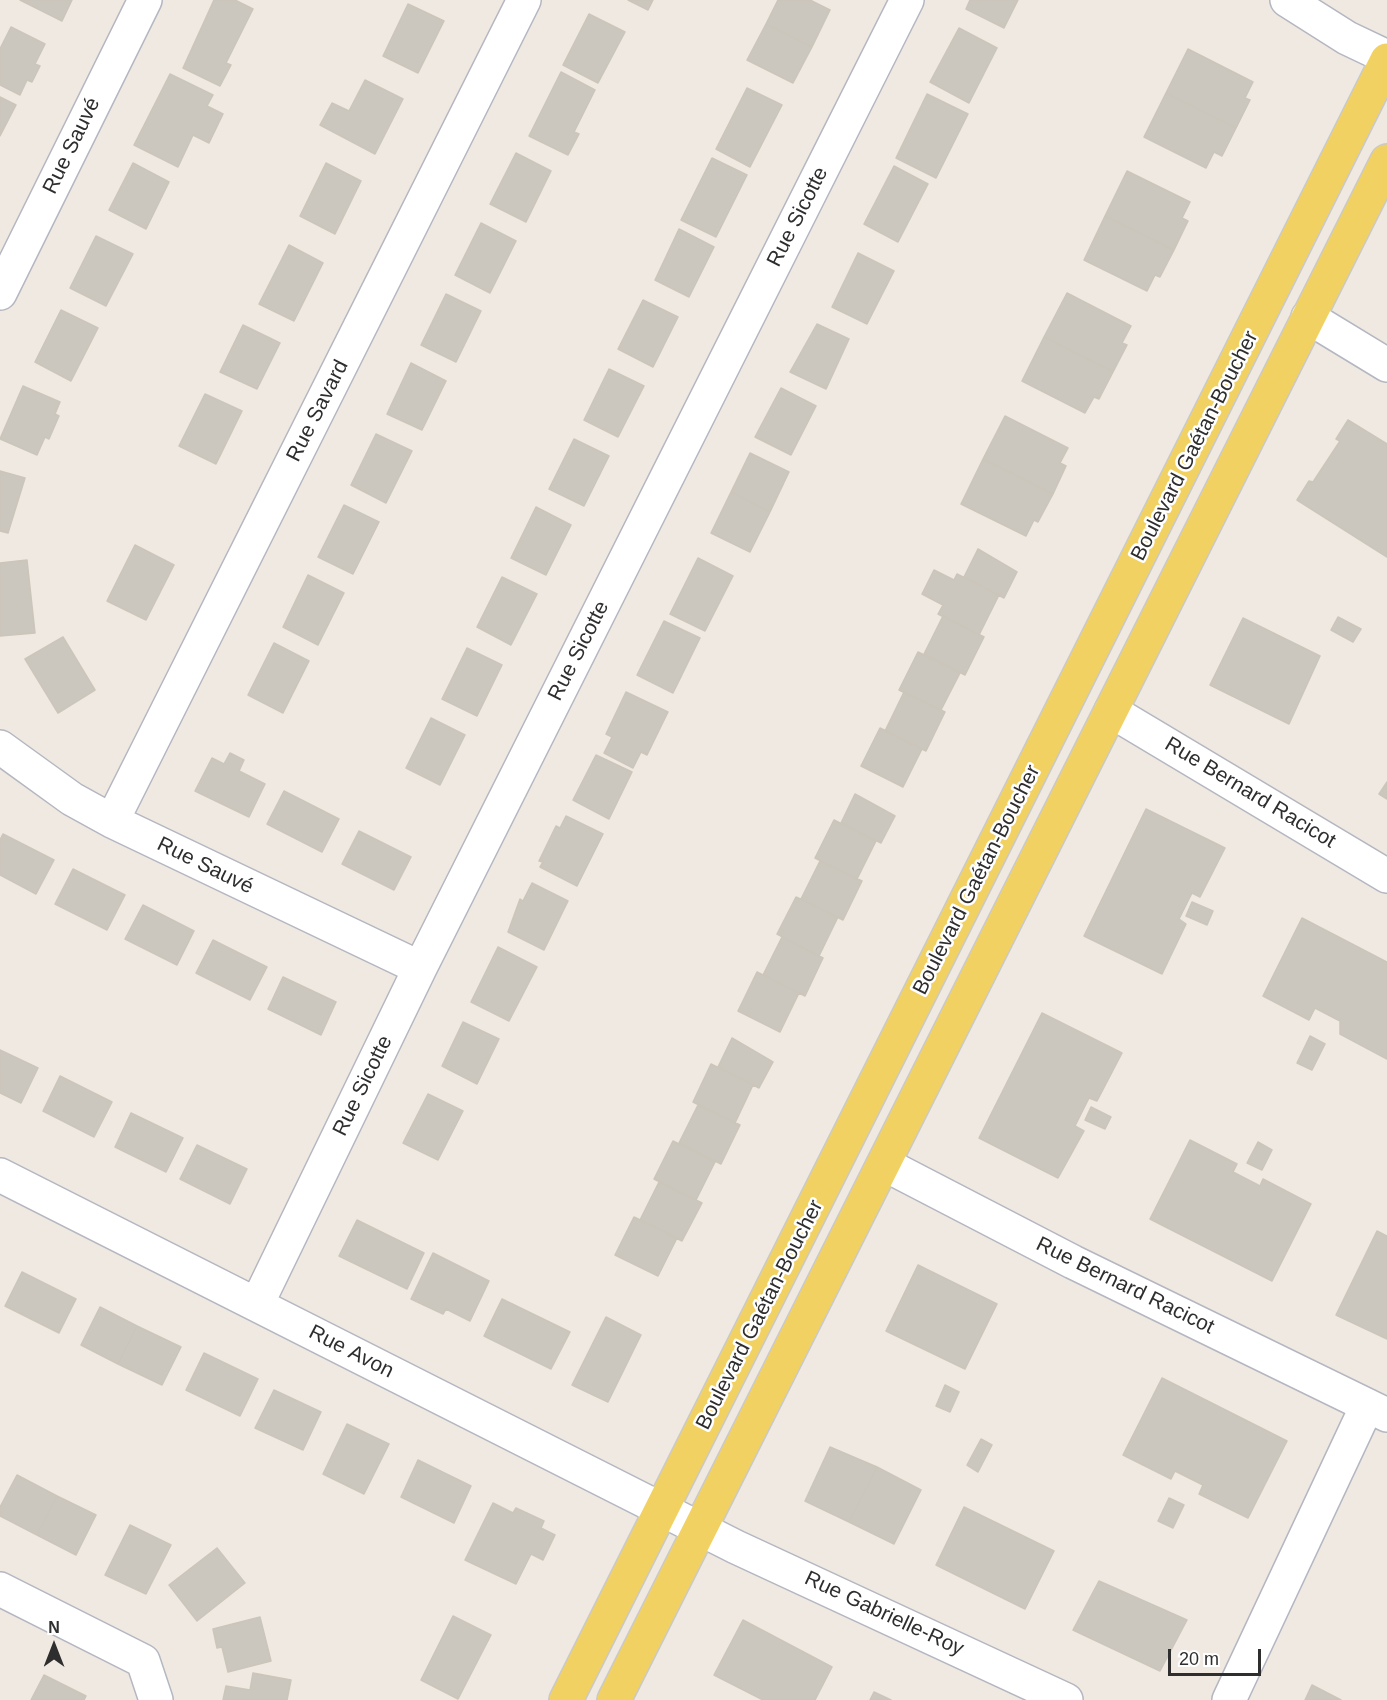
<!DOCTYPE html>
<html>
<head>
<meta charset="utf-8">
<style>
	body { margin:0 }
	#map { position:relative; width:1387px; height:1700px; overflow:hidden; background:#efe9e1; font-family:Arial,sans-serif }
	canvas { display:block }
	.north { position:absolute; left:24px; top:1616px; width:60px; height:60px; -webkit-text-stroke:4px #fff; paint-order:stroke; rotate:0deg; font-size:16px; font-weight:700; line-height:24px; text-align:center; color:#2e2e2e }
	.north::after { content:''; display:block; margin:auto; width:21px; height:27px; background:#2e2e2e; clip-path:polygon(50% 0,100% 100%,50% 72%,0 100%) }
	.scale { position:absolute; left:1168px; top:1649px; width:93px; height:27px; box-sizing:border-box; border:3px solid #2e2e2e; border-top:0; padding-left:8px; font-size:18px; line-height:21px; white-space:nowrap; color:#2e2e2e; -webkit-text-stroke:4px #fff; paint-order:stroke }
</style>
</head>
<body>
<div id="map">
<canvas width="1387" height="1700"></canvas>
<div class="north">N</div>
<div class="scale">20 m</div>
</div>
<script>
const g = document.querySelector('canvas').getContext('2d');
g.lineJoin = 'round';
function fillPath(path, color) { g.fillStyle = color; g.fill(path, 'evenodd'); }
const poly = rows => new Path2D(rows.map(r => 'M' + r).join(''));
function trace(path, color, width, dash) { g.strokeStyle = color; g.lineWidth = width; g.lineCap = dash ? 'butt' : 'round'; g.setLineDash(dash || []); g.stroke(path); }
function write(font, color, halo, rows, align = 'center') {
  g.font = font + ' Arial,sans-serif'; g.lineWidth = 5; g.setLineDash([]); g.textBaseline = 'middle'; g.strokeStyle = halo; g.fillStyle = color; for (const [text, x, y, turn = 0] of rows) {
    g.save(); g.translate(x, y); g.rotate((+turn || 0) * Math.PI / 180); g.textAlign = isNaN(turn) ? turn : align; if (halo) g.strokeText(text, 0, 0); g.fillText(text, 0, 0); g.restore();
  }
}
const building = poly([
	[20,0,72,0,62,21,20,0],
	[214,0,235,0,253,9,226,63,231,65,220,86,183,68,214,0],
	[628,0,653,0,648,10,628,0],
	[778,0,810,0,830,10,812,47,766,24,778,0],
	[970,0,1018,0,1004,28,966,9,970,0],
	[408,4,444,21,418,73,383,56,408,4],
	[589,14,625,32,598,83,563,65,589,14],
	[766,24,812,47,793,83,747,60,766,24],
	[11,27,45,44,35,64,40,66,32,82,27,80,20,95,0,85,0,49,11,27],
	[959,28,997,48,969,103,930,82,959,28],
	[1188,49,1253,82,1245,98,1250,100,1236,128,1166,93,1188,49],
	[561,72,595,90,574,132,579,134,568,155,529,136,561,72],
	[170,74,213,95,207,106,223,114,209,143,193,135,178,167,134,145,170,74],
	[365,80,403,99,375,154,320,125,332,103,349,111,365,80],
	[747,88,782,105,750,167,716,149,747,88],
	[1166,93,1236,128,1222,156,1214,152,1206,168,1144,137,1166,93],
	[927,94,968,114,936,178,896,158,927,94],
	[0,97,16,105,0,136,0,97],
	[516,153,551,171,526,222,490,204,516,153],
	[712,158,747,175,716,237,681,220,712,158],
	[133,163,169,182,146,229,109,210,133,163],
	[326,163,361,181,335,234,300,216,326,163],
	[894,166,928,184,898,242,864,224,894,166],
	[1127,171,1190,202,1182,218,1188,221,1174,250,1105,216,1127,171],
	[1105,216,1174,250,1160,277,1155,275,1147,291,1084,260,1105,216],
	[481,223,516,241,490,293,455,275,481,223],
	[679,229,714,247,689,297,655,280,679,229],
	[96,236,133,254,106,306,70,288,96,236],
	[289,245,323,263,294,321,259,304,289,245],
	[858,253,894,271,867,324,832,307,858,253],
	[1067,293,1131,326,1122,343,1127,345,1113,372,1044,337,1067,293],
	[446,294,481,311,456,362,421,345,446,294],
	[643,300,678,317,653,367,618,349,643,300],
	[61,310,98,328,71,381,35,362,61,310],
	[817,324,849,339,826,389,790,372,817,324],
	[243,325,280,343,257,389,220,372,243,325],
	[1044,337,1113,372,1099,399,1094,397,1085,413,1022,381,1044,337],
	[411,363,446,381,422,430,387,414,411,363],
	[609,369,644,386,618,437,584,420,609,369],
	[23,386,60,402,55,414,59,416,49,439,45,437,37,455,0,439,23,386],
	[781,388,816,406,791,455,755,437,781,388],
	[205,394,242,411,216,464,179,446,205,394],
	[1005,416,1068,448,1060,463,1066,466,1053,494,983,459,1005,416],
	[1348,420,1387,444,1387,557,1297,500,1309,481,1313,482,1340,441,1336,439,1348,420],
	[376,434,412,451,386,503,351,485,376,434],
	[574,439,609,456,584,506,549,489,574,439],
	[750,453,789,472,770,512,731,492,750,453],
	[983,459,1053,494,1038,522,1034,520,1026,536,961,504,983,459],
	[0,471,25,478,8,533,0,531,0,471],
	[731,492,770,512,750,552,711,533,731,492],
	[344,505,379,522,353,574,318,557,344,505],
	[536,507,571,525,546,575,511,558,536,507],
	[135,545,174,565,146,620,107,601,135,545],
	[978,549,1017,572,1004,598,964,577,978,549],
	[698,558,733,576,705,631,670,614,698,558],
	[27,560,35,633,0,636,0,563,27,560],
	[934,570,954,580,957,574,999,595,979,635,938,614,943,605,922,594,934,570],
	[308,575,344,593,318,645,283,627,308,575],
	[502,577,537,594,511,645,477,627,502,577],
	[943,616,984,637,965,675,924,654,943,616],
	[1338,617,1361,629,1353,642,1331,630,1338,617],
	[1243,618,1320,656,1289,724,1210,685,1243,618],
	[664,621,700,638,673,693,637,675,664,621],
	[63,637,95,690,58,713,25,659,63,637],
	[274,643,309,661,283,713,248,695,274,643],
	[467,648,502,665,477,716,442,699,467,648],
	[918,652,960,673,941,710,899,690,918,652],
	[626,692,668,712,647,755,641,752,633,768,604,753,612,737,606,734,626,692],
	[904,692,945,712,926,751,885,731,904,692],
	[431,718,465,735,440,785,406,768,431,718],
	[880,728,922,749,903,787,861,766,880,728],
	[230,753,244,760,239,771,265,784,249,817,195,791,212,758,224,764,230,753],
	[596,755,632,772,609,819,573,800,596,755],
	[1387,782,1387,799,1379,794,1387,782],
	[284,791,339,819,322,852,267,824,284,791],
	[855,794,895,816,881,843,841,823,855,794],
	[1146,809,1225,848,1200,897,1192,893,1179,919,1186,924,1162,974,1084,936,1146,809],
	[566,816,603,834,577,886,540,867,543,862,539,861,556,826,560,828,566,816],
	[834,820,876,841,857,879,815,858,834,820],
	[359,831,411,857,394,890,342,864,359,831],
	[3,834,54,860,36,894,0,875,0,840,3,834],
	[820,861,862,881,843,920,801,899,820,861],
	[73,869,125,895,107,930,55,904,73,869],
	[532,883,568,901,544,950,508,932,520,899,523,901,532,883],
	[796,897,838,917,819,956,777,934,796,897],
	[1192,902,1213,911,1207,925,1186,916,1192,902],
	[143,905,194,931,177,965,125,939,143,905],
	[1302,918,1387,962,1387,1059,1340,1034,1340,1021,1315,1008,1309,1020,1263,996,1302,918],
	[782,937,823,958,805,996,763,975,782,937],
	[213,940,267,967,250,1000,196,973,213,940],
	[498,947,537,967,509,1021,471,1002,498,947],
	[757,972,799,993,780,1032,738,1011,757,972],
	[283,977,336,1002,321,1035,268,1009,283,977],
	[1042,1013,1122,1053,1097,1101,1089,1098,1075,1126,1084,1131,1058,1178,979,1138,1042,1013],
	[463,1022,499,1039,477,1084,442,1066,463,1022],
	[1310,1036,1325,1044,1312,1070,1297,1063,1310,1036],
	[732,1038,773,1062,759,1088,718,1067,732,1038],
	[0,1050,38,1068,21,1103,0,1093,0,1050],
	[711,1064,753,1085,735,1123,693,1102,711,1064],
	[60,1076,112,1102,94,1137,43,1111,60,1076],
	[428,1094,463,1111,438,1160,403,1143,428,1094],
	[698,1105,740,1125,721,1164,679,1143,698,1105],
	[1091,1107,1111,1117,1105,1129,1085,1120,1091,1107],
	[131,1113,183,1138,166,1172,115,1147,131,1113],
	[1190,1140,1237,1164,1233,1172,1260,1186,1263,1179,1311,1204,1272,1281,1150,1219,1190,1140],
	[673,1141,715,1162,696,1200,654,1179,673,1141],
	[1258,1142,1272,1150,1262,1170,1247,1163,1258,1142],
	[197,1145,247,1169,230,1204,180,1179,197,1145],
	[659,1182,702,1203,682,1241,640,1220,659,1182],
	[634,1217,677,1238,658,1276,615,1255,634,1217],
	[357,1220,424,1253,407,1289,339,1256,357,1220],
	[1377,1231,1387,1236,1387,1339,1336,1315,1377,1231],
	[433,1253,489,1281,470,1321,446,1309,443,1314,411,1299,433,1253],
	[918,1265,997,1304,965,1369,886,1331,918,1265],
	[22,1272,76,1299,59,1333,5,1306,22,1272],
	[502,1299,570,1332,551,1369,484,1336,502,1299],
	[100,1307,137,1326,118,1364,81,1345,100,1307],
	[606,1317,641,1335,608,1402,572,1385,606,1317],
	[137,1326,181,1347,162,1385,118,1364,137,1326],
	[204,1353,258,1379,240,1416,186,1390,204,1353],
	[1162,1378,1287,1441,1248,1518,1199,1494,1203,1485,1175,1471,1171,1479,1123,1455,1162,1378],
	[945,1385,959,1392,950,1412,936,1406,945,1385],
	[274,1390,321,1412,303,1450,255,1428,274,1390],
	[347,1424,389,1444,364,1494,323,1474,347,1424],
	[981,1439,992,1445,978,1472,967,1465,981,1439],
	[830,1447,877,1467,849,1522,805,1501,830,1447],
	[418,1460,471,1486,454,1523,401,1497,418,1460],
	[877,1467,921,1490,894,1544,849,1522,877,1467],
	[17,1475,57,1496,37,1535,0,1516,0,1507,17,1475],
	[57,1496,96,1515,76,1555,37,1535,57,1496],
	[1169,1498,1184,1505,1173,1528,1158,1521,1169,1498],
	[493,1503,513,1513,516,1508,544,1521,541,1528,555,1535,543,1560,531,1554,516,1584,465,1560,493,1503],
	[964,1507,1054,1551,1025,1609,936,1565,964,1507],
	[130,1525,171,1545,146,1594,105,1575,130,1525],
	[217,1548,245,1583,197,1621,169,1585,217,1548],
	[1099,1581,1187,1620,1160,1671,1073,1630,1099,1581],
	[453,1616,491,1635,458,1699,421,1680,453,1616],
	[260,1617,271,1661,228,1672,222,1647,217,1648,213,1629,260,1617],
	[743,1620,832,1667,815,1700,763,1700,714,1675,743,1620],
	[253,1673,291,1680,287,1700,223,1700,226,1686,250,1690,253,1673],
	[44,1675,86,1696,84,1700,31,1700,44,1675],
	[1312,1685,1341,1700,1305,1700,1312,1685],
	[874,1692,891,1700,870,1700,874,1692]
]);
const minor = poly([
	[1287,0,1347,38,1387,57],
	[0,293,145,0],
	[1308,317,1387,365],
	[1111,711,1387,876],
	[0,747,72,799,112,821,420,968],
	[112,821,524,0],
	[884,1164,1073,1262,1387,1415],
	[0,1175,736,1547,1066,1700],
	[257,1304,420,968,907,0],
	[0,1589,143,1661,156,1700],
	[1229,1700,1367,1406]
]);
const major = poly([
	[566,1700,1387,60],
	[614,1700,1387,161]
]);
const streetNames = [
	["Rue Sauvé",72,146,-64],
	["Rue Sicotte",798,217,-63],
	["Rue Savard",318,411,-63],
	["Boulevard Gaétan-Boucher",1195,446,-63],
	["Rue Sicotte",579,651,-63],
	["Rue Bernard Racicot",1250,793,31],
	["Rue Sauvé",205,866,26],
	["Boulevard Gaétan-Boucher",977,880,-63],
	["Rue Sicotte",363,1086,-64],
	["Rue Bernard Racicot",1125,1286,26],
	["Boulevard Gaétan-Boucher",760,1315,-63],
	["Rue Avon",351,1352,27],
	["Rue Gabrielle-Roy",884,1614,25]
];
fillPath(building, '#cbc7bf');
trace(building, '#cbc5ba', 1.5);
trace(minor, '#b4b7c1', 36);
trace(major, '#c9c9c9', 36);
trace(minor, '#fff', 33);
trace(major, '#f2d163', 33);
write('21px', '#2e2e2e', '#fff', streetNames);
</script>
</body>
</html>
